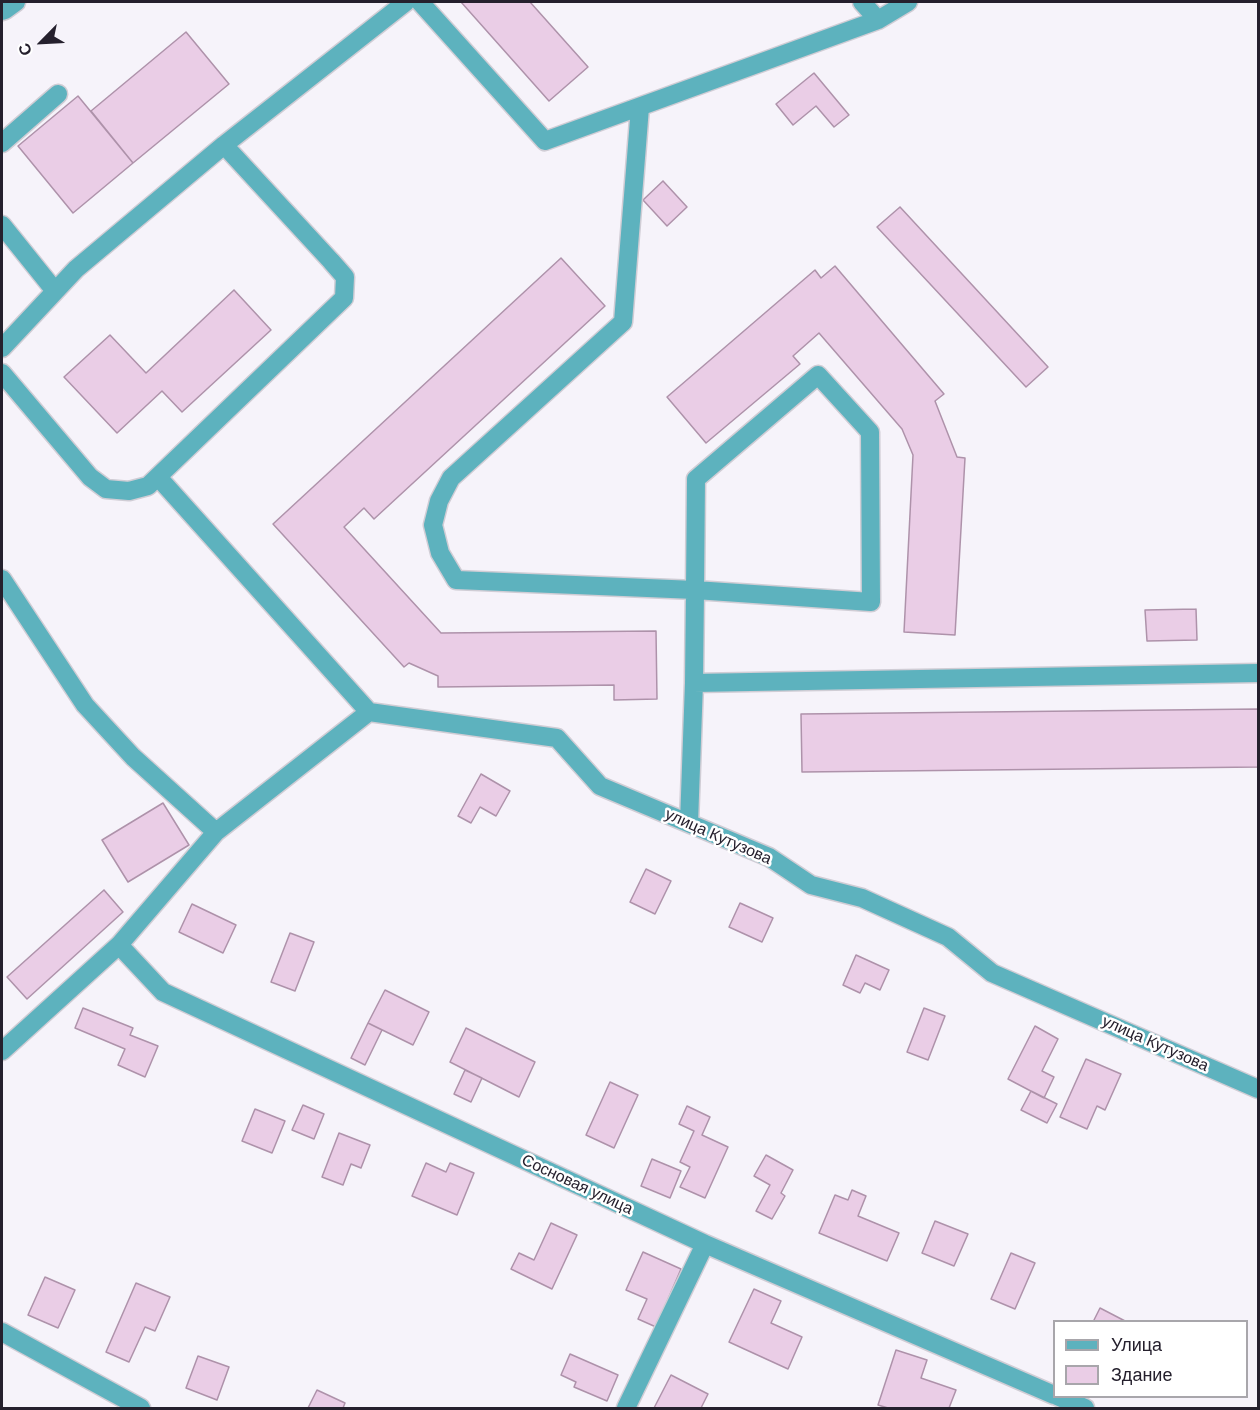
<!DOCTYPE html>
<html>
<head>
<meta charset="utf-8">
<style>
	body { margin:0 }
	#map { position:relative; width:1260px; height:1410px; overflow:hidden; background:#f6f3fa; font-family:Helvetica,sans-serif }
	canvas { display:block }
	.frame { position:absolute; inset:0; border:3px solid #25202d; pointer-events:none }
	.legend { position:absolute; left:1053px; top:1320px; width:195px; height:78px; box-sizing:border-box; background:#fff; border:2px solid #a8a6ab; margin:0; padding:8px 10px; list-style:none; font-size:18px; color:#25202d }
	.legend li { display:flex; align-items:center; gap:12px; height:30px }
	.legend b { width:30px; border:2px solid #a8a6ab }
	.north { position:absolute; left:12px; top:12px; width:60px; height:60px; -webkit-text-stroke:4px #fff; paint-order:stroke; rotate:246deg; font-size:16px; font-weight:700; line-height:24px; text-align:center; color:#25202d }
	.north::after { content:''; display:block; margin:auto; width:21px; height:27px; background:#25202d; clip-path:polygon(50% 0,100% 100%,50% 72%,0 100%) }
</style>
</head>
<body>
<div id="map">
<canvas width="1260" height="1410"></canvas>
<div class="frame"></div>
<ul class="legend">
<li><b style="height:8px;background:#5db2be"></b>Улица</li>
<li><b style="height:16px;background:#eacde6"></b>Здание</li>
</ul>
<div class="north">С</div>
</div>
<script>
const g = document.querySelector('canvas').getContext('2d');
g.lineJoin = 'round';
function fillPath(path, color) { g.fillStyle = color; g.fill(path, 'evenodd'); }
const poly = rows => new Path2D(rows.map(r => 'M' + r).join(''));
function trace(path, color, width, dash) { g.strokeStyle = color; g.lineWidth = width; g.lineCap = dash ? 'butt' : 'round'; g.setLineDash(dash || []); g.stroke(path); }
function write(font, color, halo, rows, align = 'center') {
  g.font = font + ' Helvetica,sans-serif'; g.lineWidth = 5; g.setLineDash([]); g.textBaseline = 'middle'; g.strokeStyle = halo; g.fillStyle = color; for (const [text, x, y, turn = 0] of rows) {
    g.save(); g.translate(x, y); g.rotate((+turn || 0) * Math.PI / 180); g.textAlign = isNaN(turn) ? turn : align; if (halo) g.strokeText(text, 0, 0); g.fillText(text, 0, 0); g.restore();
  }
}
const building = poly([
	[461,2,530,2,588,67,549,101,461,2],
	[186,32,229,84,133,163,91,111,186,32],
	[814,73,849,115,834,127,816,106,793,125,776,104,814,73],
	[78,96,133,163,73,213,18,146,78,96],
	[663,181,687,207,667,226,643,200,663,181],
	[900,207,1048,367,1026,387,877,227,900,207],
	[561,258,605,306,374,519,364,508,344,527,441,633,656,631,657,699,614,700,614,685,438,687,438,676,409,663,404,667,273,524,561,258],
	[835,266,944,394,935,401,957,457,965,458,955,635,904,632,913,455,902,429,819,333,793,356,800,364,706,443,667,397,815,270,821,278,835,266],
	[234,290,271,330,182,412,162,391,117,433,64,377,110,335,146,373,234,290],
	[1196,609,1197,640,1147,641,1145,610,1196,609],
	[1258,709,1258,767,802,772,801,714,1258,709],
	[481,774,510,791,496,816,480,807,471,823,458,816,481,774],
	[163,803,189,845,128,882,102,840,163,803],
	[646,869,671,881,655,914,630,902,646,869],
	[104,890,123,912,27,999,7,977,104,890],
	[740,903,773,918,762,942,729,927,740,903],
	[192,904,236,925,223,953,179,932,192,904],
	[290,933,314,942,295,991,271,982,290,933],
	[856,955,889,970,880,990,865,983,860,993,843,985,856,955],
	[385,990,429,1012,413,1045,368,1023,385,990],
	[83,1008,133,1028,130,1035,158,1046,145,1077,118,1065,125,1049,75,1028,83,1008],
	[924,1008,945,1016,928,1060,907,1052,924,1008],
	[368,1023,382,1030,365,1065,351,1058,368,1023],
	[1035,1026,1058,1039,1042,1071,1054,1077,1044,1098,1008,1079,1035,1026],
	[466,1028,535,1062,519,1097,450,1062,466,1028],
	[1086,1059,1121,1074,1105,1110,1097,1106,1087,1129,1060,1117,1086,1059],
	[465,1070,482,1078,471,1102,454,1094,465,1070],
	[610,1082,638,1095,614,1148,586,1135,610,1082],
	[1031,1091,1057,1104,1047,1123,1021,1110,1031,1091],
	[303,1105,324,1114,314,1139,292,1130,303,1105],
	[687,1106,710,1117,702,1135,728,1147,705,1198,680,1187,690,1167,680,1162,694,1131,679,1124,687,1106],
	[255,1109,285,1121,272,1153,242,1141,255,1109],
	[339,1133,370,1145,361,1168,351,1164,343,1185,322,1177,339,1133],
	[766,1155,793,1170,781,1193,785,1196,772,1219,756,1211,770,1185,754,1176,766,1155],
	[652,1159,681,1171,670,1198,641,1186,652,1159],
	[426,1163,446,1172,450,1163,474,1173,457,1215,412,1196,426,1163],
	[852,1190,866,1196,858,1216,899,1233,887,1261,819,1233,835,1195,848,1200,852,1190],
	[935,1221,968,1234,954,1266,922,1253,935,1221],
	[551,1223,577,1235,552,1289,511,1269,519,1253,534,1260,551,1223],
	[643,1252,681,1269,656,1327,638,1319,647,1299,626,1290,643,1252],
	[1011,1253,1035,1263,1015,1309,991,1299,1011,1253],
	[45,1277,75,1290,58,1328,28,1315,45,1277],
	[136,1283,170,1297,155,1331,145,1327,129,1362,106,1352,136,1283],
	[754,1289,781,1301,771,1323,802,1337,788,1369,729,1342,754,1289],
	[1100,1308,1127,1322,1093,1322,1100,1308],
	[896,1350,927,1360,921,1378,956,1390,949,1408,888,1408,878,1405,896,1350],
	[570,1354,618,1375,607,1401,574,1387,576,1382,561,1375,570,1354],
	[198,1356,229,1367,217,1400,186,1388,198,1356],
	[671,1375,708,1394,701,1408,654,1408,671,1375],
	[317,1390,345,1403,343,1408,308,1408,317,1390]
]);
const minor = poly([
	[420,2,545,141,878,20,908,2],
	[862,2,878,20],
	[2,11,5,10,16,2],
	[640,107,623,322,451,478,439,501,433,525,440,553,456,580,695,590,871,602,870,432,818,375,696,479,695,590,694,683,689,823],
	[2,143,58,94],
	[2,225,55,291],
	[2,348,76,269,224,145,406,2],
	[2,373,90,477,106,489,129,491,148,486,344,298,345,277,331,261,224,145],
	[158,477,369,712],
	[2,579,85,705,133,757,216,832],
	[694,683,1258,673],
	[369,712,557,738,600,786,769,857,811,885,862,898,948,937,992,973,1258,1089],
	[119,945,163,992,705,1244,1054,1395],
	[2,1051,119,945,216,832,369,712],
	[2,1332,141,1408],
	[1057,1396,1085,1408],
	[626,1408,705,1244]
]);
const streetNames = [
	["улица Кутузова",718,837,24],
	["улица Кутузова",1155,1044,24],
	["Сосновая улица",577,1185,25]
];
fillPath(building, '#eacde6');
trace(building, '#ae92aa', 1.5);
trace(minor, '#d0cdd5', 21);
trace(minor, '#5db2be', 18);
write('16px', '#25202d', '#fff', streetNames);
</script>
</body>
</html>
